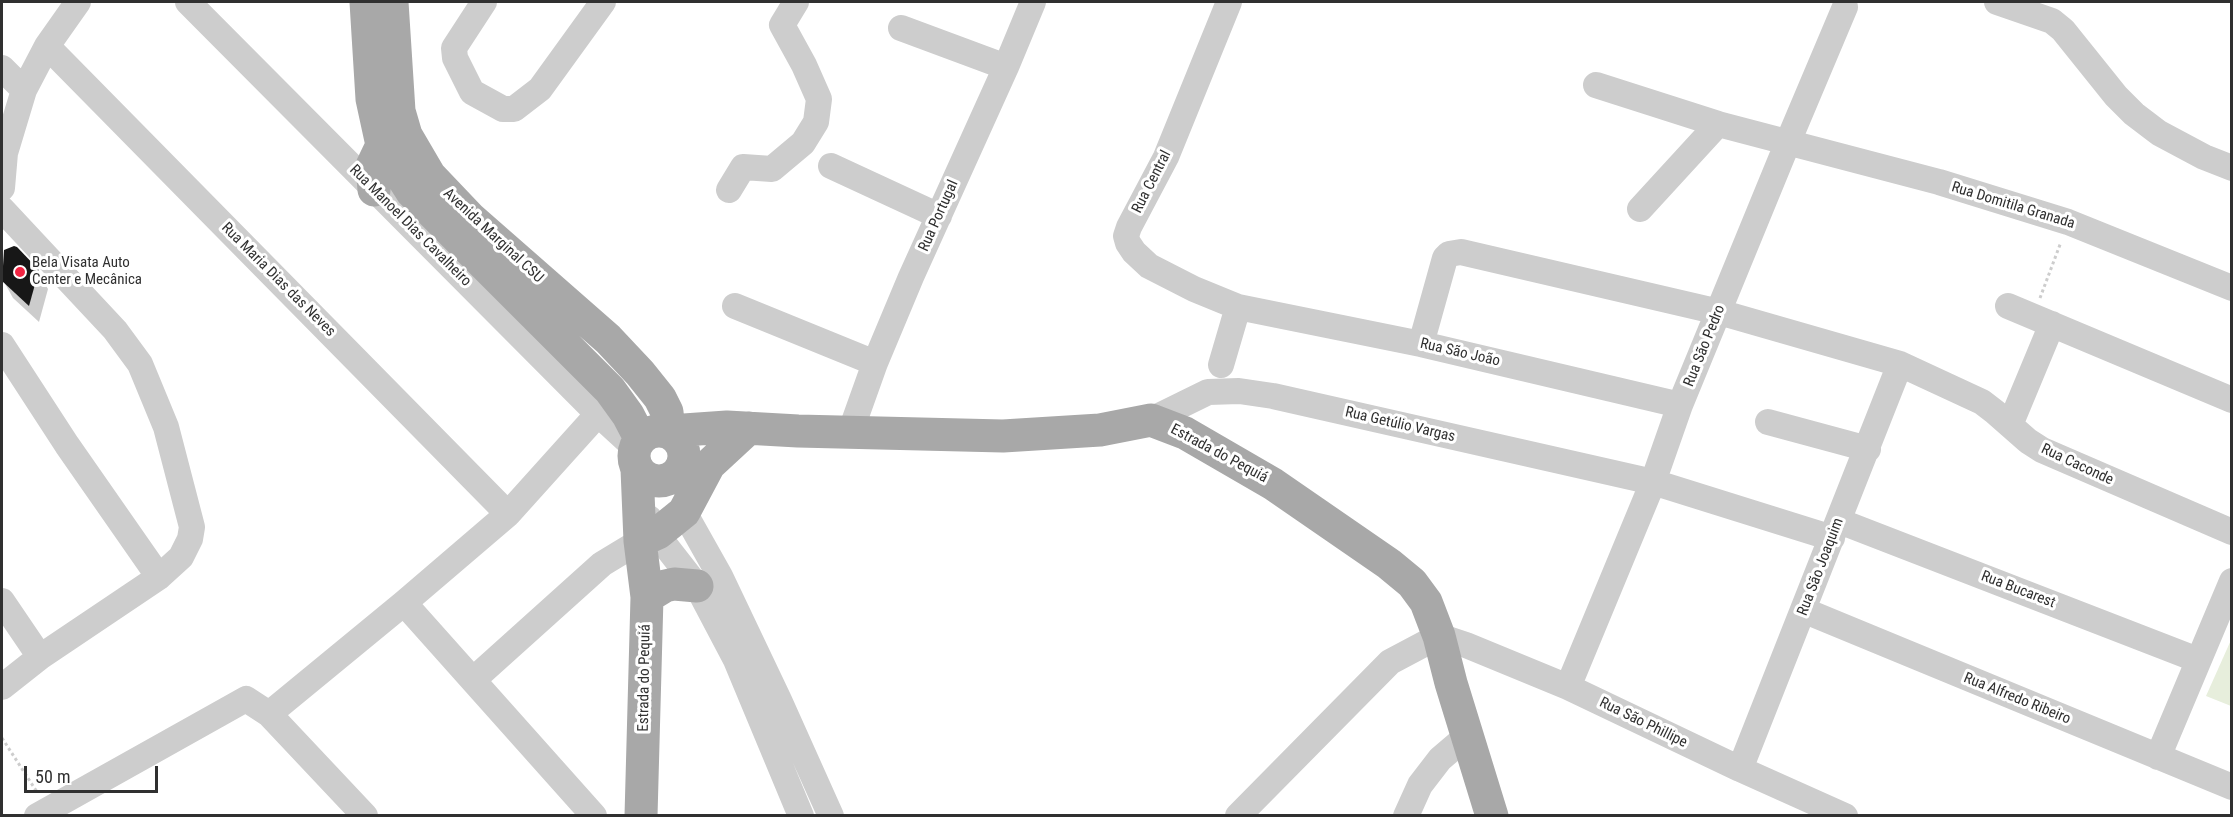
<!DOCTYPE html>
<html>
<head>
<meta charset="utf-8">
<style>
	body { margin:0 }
	#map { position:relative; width:2233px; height:817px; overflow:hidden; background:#fff; font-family:"Roboto Condensed",sans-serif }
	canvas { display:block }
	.frame { position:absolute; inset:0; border:3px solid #303030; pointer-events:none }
	.scale { position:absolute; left:24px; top:766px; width:134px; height:27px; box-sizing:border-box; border:3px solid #303030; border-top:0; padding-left:8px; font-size:18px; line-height:21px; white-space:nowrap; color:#303030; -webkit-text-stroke:4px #fff; paint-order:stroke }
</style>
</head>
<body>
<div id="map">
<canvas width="2233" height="817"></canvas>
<div class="frame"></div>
<div class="scale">50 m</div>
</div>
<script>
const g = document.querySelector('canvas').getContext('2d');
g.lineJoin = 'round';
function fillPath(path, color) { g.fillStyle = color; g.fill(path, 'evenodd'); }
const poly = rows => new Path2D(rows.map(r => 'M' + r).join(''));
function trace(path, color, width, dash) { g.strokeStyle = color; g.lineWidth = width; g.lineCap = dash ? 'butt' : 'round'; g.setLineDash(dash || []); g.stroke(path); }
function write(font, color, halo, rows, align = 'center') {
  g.font = font + ' "Roboto Condensed",sans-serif'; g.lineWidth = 6; g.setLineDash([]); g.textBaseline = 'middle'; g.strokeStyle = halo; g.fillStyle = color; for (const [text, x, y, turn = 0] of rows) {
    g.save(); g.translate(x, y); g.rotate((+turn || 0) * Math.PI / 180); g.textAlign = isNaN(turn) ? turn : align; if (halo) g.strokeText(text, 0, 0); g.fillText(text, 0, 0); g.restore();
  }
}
const green = poly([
	[2231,640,2231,706,2206,696]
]);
const shadow = poly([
	[38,271,48,289,39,322,13,298,3,280]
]);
const building = poly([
	[14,246,17,247,39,270,29,306,2,281,4,250]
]);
const path = poly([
	[2040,298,2061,242],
	[2,738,37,792]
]);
const minor = poly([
	[188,2,598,414,634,447],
	[484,2,454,48,455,58,472,92,503,109,514,109,540,89,603,2],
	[1229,2,1166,157,1129,227,1126,236,1128,243,1134,252,1149,266,1194,289,1238,307,1421,344,1680,405],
	[1997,2,2052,21,2063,30,2116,96,2134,114,2159,133,2204,157,2232,168],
	[901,28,1006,67],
	[47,46,508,514],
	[2,68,24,90],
	[1596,85,1718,124,1939,182,2068,222,2232,288],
	[831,166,939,216],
	[2,188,5,153,24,90,47,46,78,2],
	[729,190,743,167,772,169,803,143,816,122,819,99,804,65,782,25,796,2],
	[2,209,115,330,140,364,166,427,192,527,190,539,181,557,159,577,40,657,2,687],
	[1640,209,1718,124],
	[735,306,875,363],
	[2008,306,2232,400],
	[1421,344,1445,258,1449,254,1461,252,1719,312,1900,364,1982,402,1995,412,2028,441,2042,450,2232,532],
	[2,345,67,445,159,577],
	[1221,365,1238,307],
	[1151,420,1208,392,1239,391,1273,396,1653,482,1832,538],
	[1768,422,1868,449],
	[2010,425,2052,324],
	[850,433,875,363,911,277,1006,67,1033,2],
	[684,512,720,576,779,700,831,816],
	[649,518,665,545,697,586,736,660,801,816],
	[1839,521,2198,660],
	[2,601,40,657],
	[404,603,594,816],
	[1803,610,2232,787],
	[473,680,602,564,640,541],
	[1568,687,1653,482,1680,405,1788,142,1845,7],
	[269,714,404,603,508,514,598,414],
	[2158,757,2232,581],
	[1740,769,1900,364],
	[37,816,246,699,269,714,365,816],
	[1238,816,1390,662,1439,636,1466,645,1568,687,1740,769,1845,816],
	[1406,816,1420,785,1440,759,1467,736]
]);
const major = poly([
	[366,2,372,99,382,145,412,192,610,390,628,415,640,438],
	[392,2,399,111,406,135,430,176,470,218,608,339,640,373,660,398,667,412,669,433],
	[374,190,372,166,382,145],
	'634 456a25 25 0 1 1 50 0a25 25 0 1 1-50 0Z',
	[673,435,684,430,727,427,798,431,1003,436,1100,430,1151,420,1185,433,1273,484,1389,564,1412,583,1426,602,1439,636,1451,683,1492,816],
	[637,469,640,541,647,597,641,816],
	[640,541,658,533,684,512,709,465,749,428],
	[647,597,665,586,674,584,697,586]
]);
const markers = [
	[20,272,6,"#f32543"]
];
const streetNames = [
	["Rua Central",1152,182,-63],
	["Rua Domitila Granada",2013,206,17],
	["Rua Portugal",939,216,-66],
	["Rua Manoel Dias Cavalheiro",410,226,45],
	["Avenida Marginal CSU",493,236,43],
	["Rua Maria Dias das Neves",278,280,45],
	["Rua São Pedro",1705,346,-68],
	["Rua São João",1460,353,13],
	["Rua Getúlio Vargas",1400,425,13],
	["Estrada do Pequiá",1219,454,28],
	["Rua Caconde",2077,465,25],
	["Rua São Joaquim",1821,567,-69],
	["Rua Bucarest",2018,590,21],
	["Estrada do Pequiá",645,678,-89],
	["Rua Alfredo Ribeiro",2017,699,22],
	["Rua São Phillipe",1643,723,26]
];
const poiNames = [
	["Bela Visata Auto",32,263],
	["Center e Mecânica",32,280]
];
fillPath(green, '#e7eedc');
fillPath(shadow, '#0003');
fillPath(building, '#171717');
trace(path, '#cdcdcd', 3, [3, 3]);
trace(minor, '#cdcdcd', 26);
trace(major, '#a8a8a8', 33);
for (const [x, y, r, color] of markers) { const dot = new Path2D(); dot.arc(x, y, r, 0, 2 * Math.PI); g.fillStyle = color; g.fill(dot); trace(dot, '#fff', 2); }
write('15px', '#303030', '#fff', streetNames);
write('15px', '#303030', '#fff', poiNames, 'left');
</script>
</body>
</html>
